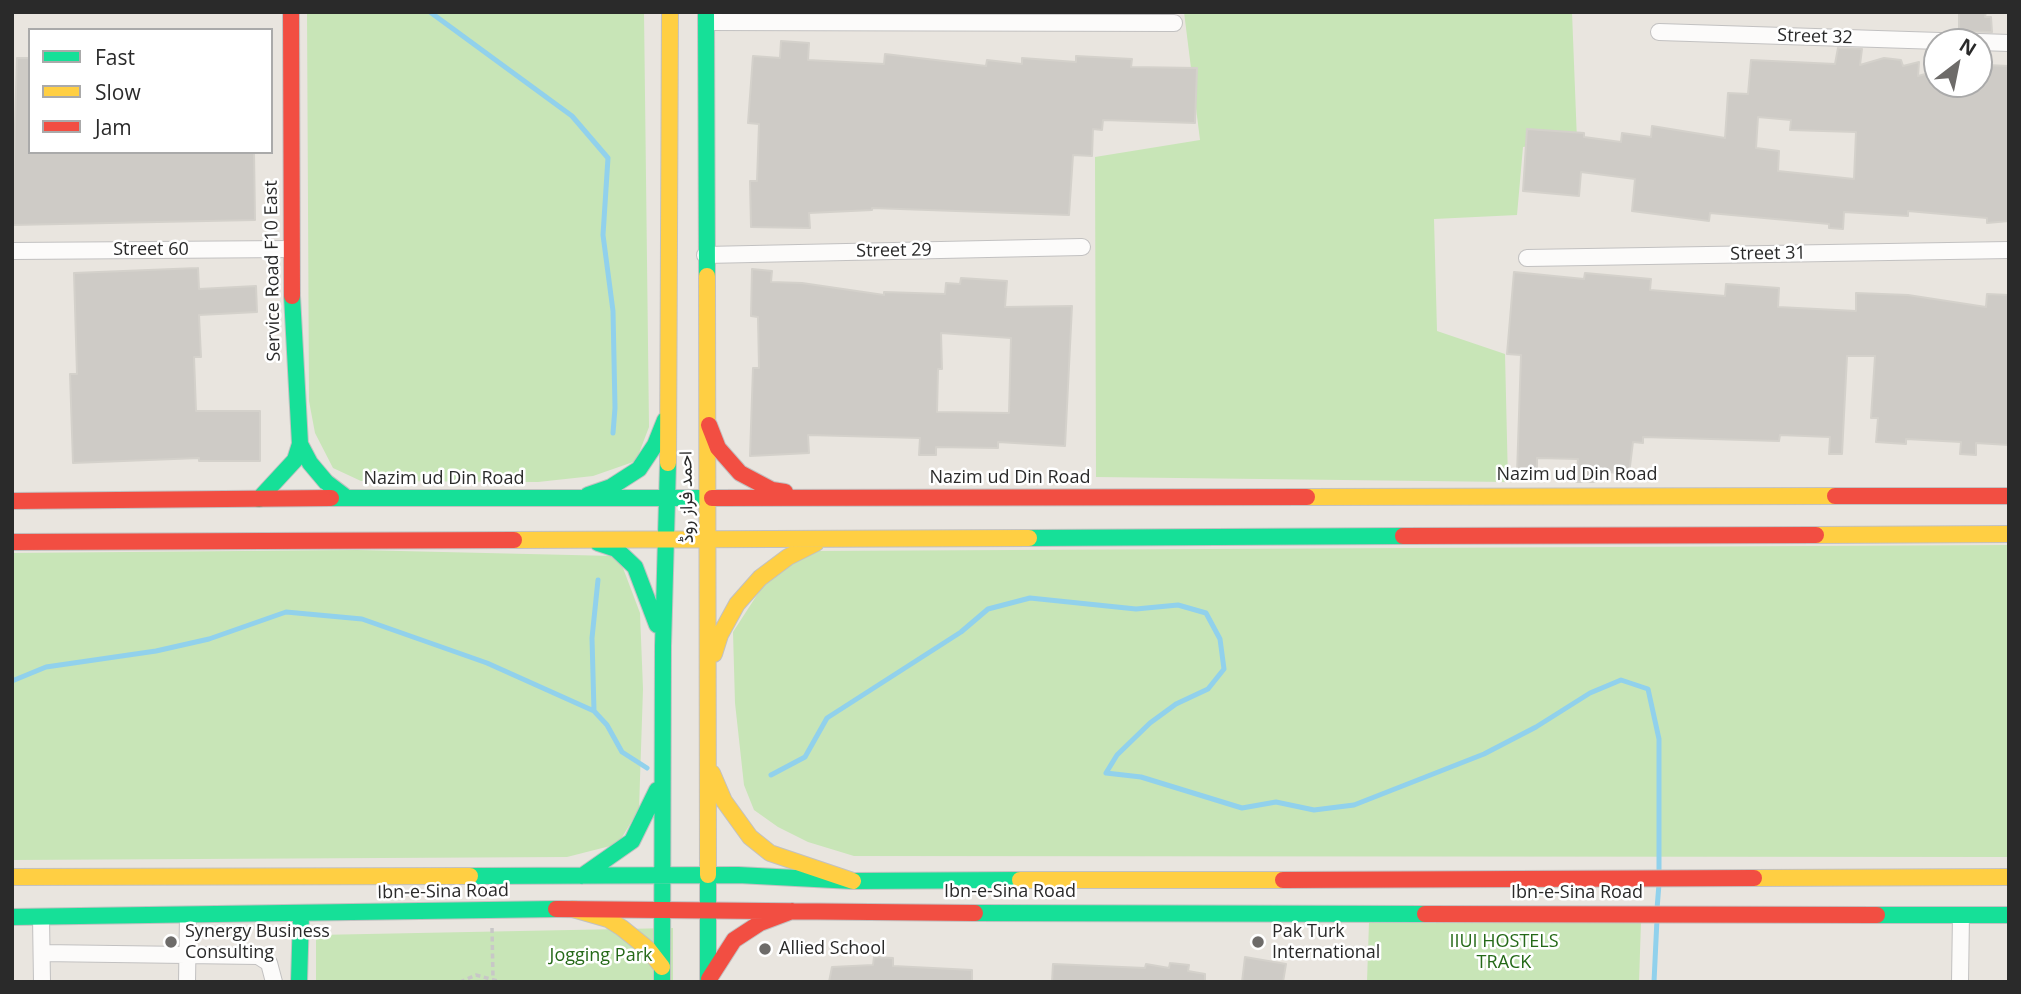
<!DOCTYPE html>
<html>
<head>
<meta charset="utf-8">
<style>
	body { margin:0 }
	#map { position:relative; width:2021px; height:994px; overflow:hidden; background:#e9e5df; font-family:"Open Sans",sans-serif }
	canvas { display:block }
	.frame { position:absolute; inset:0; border:14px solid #2a2a2a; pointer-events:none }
	.legend { position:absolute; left:28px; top:28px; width:245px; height:126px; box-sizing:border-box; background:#fff; border:2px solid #aaa; margin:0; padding:9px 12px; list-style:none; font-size:21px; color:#2a2a2a }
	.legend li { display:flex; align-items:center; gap:14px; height:35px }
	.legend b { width:35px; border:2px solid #aaa }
	.north { position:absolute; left:1923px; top:28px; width:70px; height:70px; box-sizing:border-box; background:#fff; border:2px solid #aaa; border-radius:50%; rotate:32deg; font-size:19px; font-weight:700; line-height:28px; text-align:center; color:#2a2a2a }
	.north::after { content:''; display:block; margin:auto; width:24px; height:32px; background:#6d6b69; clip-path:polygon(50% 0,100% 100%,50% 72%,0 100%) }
</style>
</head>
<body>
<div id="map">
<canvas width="2021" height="994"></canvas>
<div class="frame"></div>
<ul class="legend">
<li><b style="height:9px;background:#16e098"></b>Fast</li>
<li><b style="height:9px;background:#ffcf43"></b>Slow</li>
<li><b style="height:9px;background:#f24e42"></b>Jam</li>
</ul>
<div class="north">N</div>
</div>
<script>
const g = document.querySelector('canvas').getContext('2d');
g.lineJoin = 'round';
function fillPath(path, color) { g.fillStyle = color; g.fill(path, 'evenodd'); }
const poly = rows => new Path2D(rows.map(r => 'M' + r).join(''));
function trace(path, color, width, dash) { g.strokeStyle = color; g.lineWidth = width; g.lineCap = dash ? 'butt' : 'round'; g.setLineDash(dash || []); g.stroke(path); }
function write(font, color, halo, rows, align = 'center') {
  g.font = font + ' "Open Sans",Vazirmatn,sans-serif'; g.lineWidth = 5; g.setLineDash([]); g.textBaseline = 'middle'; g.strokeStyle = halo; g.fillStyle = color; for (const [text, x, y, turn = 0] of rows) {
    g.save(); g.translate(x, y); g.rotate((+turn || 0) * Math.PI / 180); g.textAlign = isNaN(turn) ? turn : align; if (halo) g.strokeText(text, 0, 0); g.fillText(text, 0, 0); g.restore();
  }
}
const green = poly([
	[307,12,644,12,649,427,636,461,593,476,538,482,361,481,333,468,315,433,309,401],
	[1184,12,1572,12,1577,141,1523,147,1517,215,1434,219,1437,331,1505,354,1508,482,1096,477,1095,157,1200,140],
	[2009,545,2009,857,854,856,808,842,778,827,754,810,744,785,735,703,733,632,768,578,813,551],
	[357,550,614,556,623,568,640,613,643,689,639,809,618,844,567,857,12,860,12,553],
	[1369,922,1641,922,1639,982,1367,982],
	[673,928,673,982,316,982,316,935]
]);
const stream = poly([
	[430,12,572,116,608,158,603,235,613,311,615,408,613,433],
	[12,681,46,667,156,651,209,639,286,612,362,619,487,663,594,711,607,725,622,752,647,768],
	[594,711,592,638,598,580],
	[771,775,805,757,827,718,961,632,988,609,1030,598,1136,609,1178,605,1206,613,1220,639,1224,669,1208,689,1176,704,1150,723,1117,755,1106,773,1141,777,1242,808,1276,802,1314,810,1354,805,1484,754,1536,727,1590,693,1621,680,1648,689,1659,739,1659,871],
	[1657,909,1659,884],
	[1654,982,1657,919]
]);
const building = poly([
	[1959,12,1986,12,1985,17,1991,17,1992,32,1959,31,1959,12],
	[781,41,809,43,808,60,884,64,885,54,986,66,987,60,1022,64,1022,58,1076,62,1076,56,1132,59,1131,67,1197,68,1195,123,1103,120,1102,130,1093,129,1092,156,1073,155,1069,215,872,208,872,210,809,213,810,228,751,227,750,181,757,181,759,124,748,123,753,56,780,58,781,41],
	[1838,48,1862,49,1860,65,1884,58,1901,60,1903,66,1919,62,1918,76,1937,71,1937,84,1985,84,1986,65,2009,66,2009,221,1987,223,1987,218,1908,211,1908,216,1844,212,1843,229,1829,228,1829,224,1710,213,1709,221,1632,211,1635,179,1581,172,1579,196,1523,191,1527,129,1584,133,1584,137,1621,142,1622,133,1651,137,1652,126,1725,138,1728,93,1748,94,1751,60,1835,64,1838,48],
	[1758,117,1791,120,1790,130,1856,132,1854,179,1778,171,1779,151,1756,148,1758,117],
	[17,58,30,58,30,152,254,152,255,220,12,225,17,58],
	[198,268,199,289,256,286,257,312,199,315,201,357,194,357,196,411,260,411,260,461,199,461,199,458,73,463,70,374,77,374,74,273,198,268],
	[752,269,772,271,771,282,802,283,884,295,884,292,945,294,946,283,960,284,961,278,1007,281,1005,307,1072,306,1065,446,998,442,998,448,936,447,936,455,919,455,920,438,808,435,809,453,750,456,753,368,759,368,758,317,751,316,752,269],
	[941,333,1011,338,1009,413,937,412,938,369,942,369,941,333],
	[1514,272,1584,279,1585,273,1651,279,1650,290,1725,296,1726,284,1779,288,1778,307,1856,311,1856,293,1908,295,1986,307,1987,294,2009,295,2009,445,1976,443,1976,455,1960,454,1961,442,1906,439,1906,444,1876,442,1878,418,1871,418,1875,356,1847,356,1842,454,1829,454,1830,437,1780,435,1779,441,1643,437,1643,443,1633,442,1629,474,1597,471,1595,482,1576,482,1578,459,1537,458,1537,475,1517,474,1521,355,1507,354,1514,272],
	[874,957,893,958,893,966,972,970,972,982,829,982,832,967,873,965,874,957],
	[1245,957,1286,964,1283,982,1242,982,1245,957],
	[1170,963,1189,965,1188,971,1205,974,1205,982,1052,982,1053,964,1145,968,1146,964,1169,968,1170,963]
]);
const path = poly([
	[492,928,493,979],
	[460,982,476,975,501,982]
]);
const street = poly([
	[706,22,1174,23],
	[1659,32,1971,42],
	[1979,42,2009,43],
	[12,251,290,249],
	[705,255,1082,247],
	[1527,258,2009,250],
	[41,917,42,982],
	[42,953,258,956,269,963,274,982],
	[187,982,188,916],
	[1960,982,1961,915]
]);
const fast = poly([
	[706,12,707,276],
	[292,296,300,444,310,463,326,482,347,498],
	[588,495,611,487,639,469,655,445,665,420],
	[331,498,712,498],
	[259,499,295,460,300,444],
	[1029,538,1403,536],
	[598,543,616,549,635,567,657,625],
	[708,875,708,982],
	[470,876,738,875,853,881,1020,880],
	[582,876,632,841,657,790],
	[975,913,1425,914],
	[1877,915,2009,915],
	[12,917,556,909],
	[299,982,301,915],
	[662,982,663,646,668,463]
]);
const slow = poly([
	[707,276,708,875],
	[668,463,670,12],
	[1307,497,1835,496],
	[1816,535,2009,534],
	[514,540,1029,538],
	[714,654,720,635,737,604,760,578,788,557,816,543],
	[712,773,724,801,750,837,770,853,853,881],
	[12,877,470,876],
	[1754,878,2009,877],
	[1020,880,1283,880],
	[573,909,608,919,622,928,648,949,662,967]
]);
const jam = poly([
	[291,12,292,296],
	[709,425,718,448,740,473,772,490,785,492],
	[1835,496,2009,496],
	[712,498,1307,497],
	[12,501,331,498],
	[1403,536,1816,535],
	[12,542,514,540],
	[1283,880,1754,878],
	[556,909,975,913],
	[1425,914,1877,915],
	[709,979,734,940,760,923,792,911]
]);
const markers = [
	[171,942,7,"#6d6b69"],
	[1258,942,7,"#6d6b69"],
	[765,949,7,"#6d6b69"]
];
const streetNames = [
	["Street 32",1815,37,2],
	["Street 60",151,250],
	["Street 29",894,251,-1],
	["Street 31",1768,254,-1],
	["Service Road F10 East",273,271,-91],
	["Nazim ud Din Road",1577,475],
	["Nazim ud Din Road",1010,478],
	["Nazim ud Din Road",444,479],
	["احمد فراز روڈ",687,497,-91],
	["Ibn-e-Sina Road",443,892,-1],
	["Ibn-e-Sina Road",1010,892],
	["Ibn-e-Sina Road",1577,893]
];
const poiNames = [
	["Synergy Business",185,932],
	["Consulting",185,953],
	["Pak Turk",1272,932],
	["International",1272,953],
	["Allied School",779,949]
];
const parkNames = [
	["IIUI HOSTELS",1504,942],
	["TRACK",1504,963],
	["Jogging Park",601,956]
];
fillPath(green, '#c8e5b7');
trace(stream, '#91d1ec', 5);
fillPath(building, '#cecbc6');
trace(building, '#d4d1cb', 2);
trace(street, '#c2c1c1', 18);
trace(fast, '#c2c1c1', 18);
trace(slow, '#c2c1c1', 18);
trace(jam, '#c2c1c1', 18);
trace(path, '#c8c7c7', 3.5, [5, 3.5]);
trace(street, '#fcfbfa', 16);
trace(fast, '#16e098', 16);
trace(slow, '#ffcf43', 16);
trace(jam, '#f24e42', 16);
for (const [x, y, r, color] of markers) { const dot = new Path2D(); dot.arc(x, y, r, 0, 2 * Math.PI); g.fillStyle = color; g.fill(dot); trace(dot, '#fff', 2.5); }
write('18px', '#2a2a2a', '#fff', streetNames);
write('18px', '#2a2a2a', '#fff', poiNames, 'left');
write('18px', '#256918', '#fff', parkNames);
</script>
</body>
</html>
